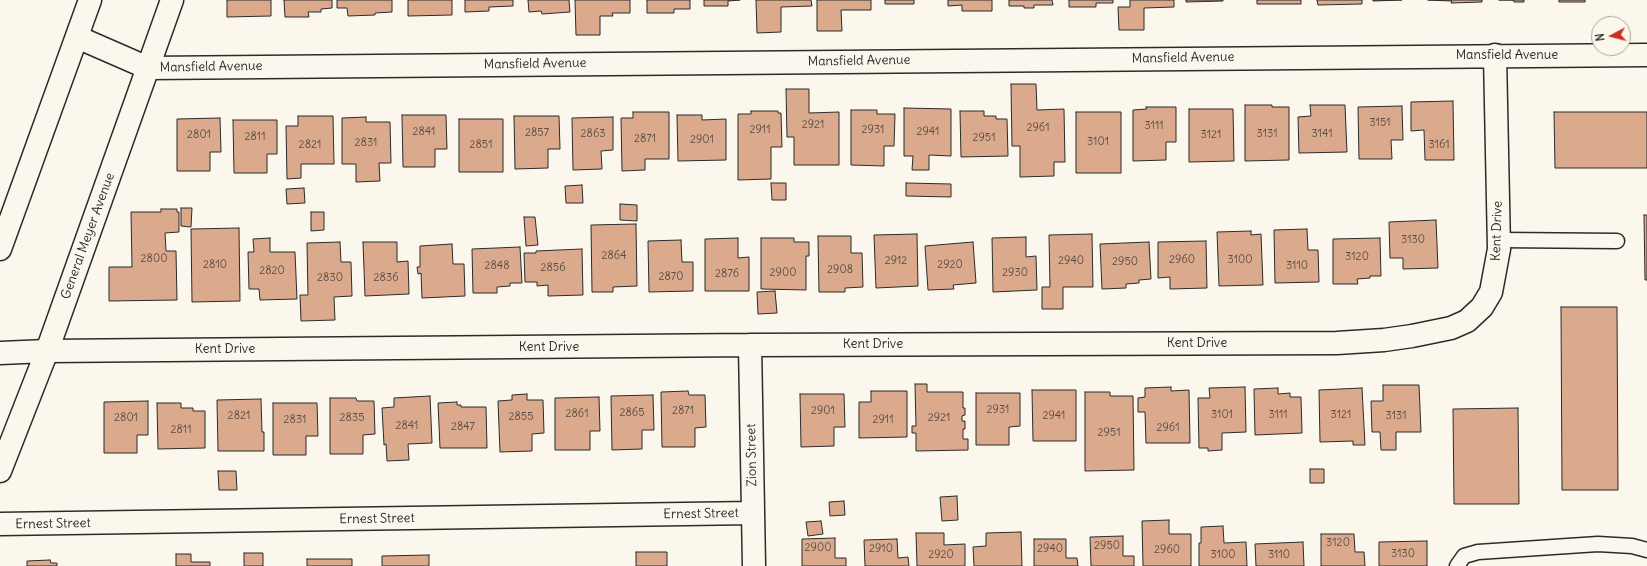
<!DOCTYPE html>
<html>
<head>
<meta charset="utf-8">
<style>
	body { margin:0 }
	#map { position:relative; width:1647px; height:566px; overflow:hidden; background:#fbf7ec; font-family:Delius,sans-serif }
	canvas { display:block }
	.north { position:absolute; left:1591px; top:16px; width:40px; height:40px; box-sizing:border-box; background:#fbf7ec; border:1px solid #a8a59f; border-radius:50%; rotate:263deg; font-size:11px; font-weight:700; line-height:16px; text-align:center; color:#2b2b2b }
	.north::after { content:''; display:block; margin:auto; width:14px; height:18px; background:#c8321e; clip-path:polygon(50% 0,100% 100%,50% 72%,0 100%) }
</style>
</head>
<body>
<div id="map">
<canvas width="1647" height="566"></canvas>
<div class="north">N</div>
</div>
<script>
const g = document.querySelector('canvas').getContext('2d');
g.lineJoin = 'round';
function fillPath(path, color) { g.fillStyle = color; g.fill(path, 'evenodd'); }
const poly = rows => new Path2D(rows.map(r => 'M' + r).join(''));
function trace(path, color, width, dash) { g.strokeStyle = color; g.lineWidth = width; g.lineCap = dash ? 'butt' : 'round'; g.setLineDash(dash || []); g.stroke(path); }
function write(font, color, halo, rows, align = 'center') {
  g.font = font + ' Delius,sans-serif'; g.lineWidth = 3; g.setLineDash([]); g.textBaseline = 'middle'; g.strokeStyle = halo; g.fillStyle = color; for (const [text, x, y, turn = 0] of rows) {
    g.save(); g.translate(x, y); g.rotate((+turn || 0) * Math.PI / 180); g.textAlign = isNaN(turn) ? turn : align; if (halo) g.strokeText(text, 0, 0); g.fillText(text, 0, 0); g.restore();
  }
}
const building = poly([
	[227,0,271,0,271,16,227,17,227,0],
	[284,0,332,0,332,8,321,9,321,12,308,12,309,17,285,17,284,0],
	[337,0,392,0,392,12,375,13,375,15,348,16,347,8,337,8,337,0],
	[408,0,452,0,452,15,408,16,408,0],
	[465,0,513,0,513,6,489,7,489,11,465,12,465,0],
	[528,0,569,0,570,12,542,14,541,11,529,12,528,0],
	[575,0,630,0,630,13,612,13,613,16,600,16,600,35,576,35,575,0],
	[647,0,690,0,690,9,674,9,674,13,647,13,647,0],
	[704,0,740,0,728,1,728,6,704,6,704,0],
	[756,0,811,0,812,6,781,7,781,32,757,33,756,0],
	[817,0,871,0,871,10,841,10,842,31,817,31,817,0],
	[885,0,914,0,914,4,885,4,885,0],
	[948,0,992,0,992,11,962,11,962,5,948,6,948,0],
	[1009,0,1052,0,1053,5,1034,5,1034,8,1024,8,1024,6,1009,6,1009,0],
	[1069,0,1113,0,1113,3,1096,3,1096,7,1069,7,1069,0],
	[1130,0,1174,0,1174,7,1144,8,1144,30,1119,30,1118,7,1130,7,1130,0],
	[1186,0,1223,0,1223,1,1186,2,1186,0],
	[1257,0,1301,0,1301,4,1257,4,1257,0],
	[1317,0,1362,0,1362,4,1318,5,1317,0],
	[1373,0,1402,0,1373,1,1373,0],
	[1428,0,1482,0,1482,2,1451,3,1452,1,1428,0],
	[1499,0,1524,0,1524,2,1514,2,1513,0,1499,0],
	[1559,0,1585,0,1585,2,1559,2,1559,0],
	[1011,84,1036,84,1037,110,1064,109,1065,162,1054,162,1054,176,1020,177,1020,146,1012,146,1011,84],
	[786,89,809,89,809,113,839,112,839,165,794,165,794,137,787,137,786,89],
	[1453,101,1454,160,1425,160,1424,130,1411,131,1411,102,1453,101],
	[1245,105,1272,105,1272,107,1289,107,1289,160,1245,161,1245,105],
	[1310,105,1345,105,1347,152,1299,153,1298,117,1311,116,1310,105],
	[1402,106,1403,140,1391,140,1392,159,1359,159,1358,107,1402,106],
	[1146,107,1176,107,1176,142,1166,142,1166,160,1133,161,1133,110,1147,109,1146,107],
	[904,108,951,109,951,156,929,155,929,170,912,170,913,156,904,156,904,108],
	[1189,109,1233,109,1234,161,1189,162,1189,109],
	[851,110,877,110,877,114,895,114,894,146,884,146,884,166,851,165,851,110],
	[751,111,778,111,778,113,781,113,782,147,771,147,771,179,738,180,738,114,751,114,751,111],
	[960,111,984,111,984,116,996,116,996,119,1007,119,1008,156,961,157,960,111],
	[633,112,669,112,669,159,645,159,645,170,622,171,621,118,633,118,633,112],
	[1076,112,1121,112,1121,173,1076,173,1076,112],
	[1554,112,1647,112,1647,168,1555,168,1554,112],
	[402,115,446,115,447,149,435,149,435,167,403,167,402,115],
	[677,115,702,115,702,120,726,119,726,160,678,161,677,115],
	[298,116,333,116,334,164,301,164,301,178,287,179,286,126,298,126,298,116],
	[514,116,559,116,560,149,548,149,548,168,515,169,514,116],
	[366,117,366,122,390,122,391,163,379,163,380,181,356,182,356,164,342,164,342,118,366,117],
	[613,117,613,150,601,151,602,169,573,170,572,118,613,117],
	[220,118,221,152,210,152,210,171,177,171,177,119,220,118],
	[459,119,503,119,503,172,459,172,459,119],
	[233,120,277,120,277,154,267,154,267,173,234,173,233,120],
	[771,183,786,183,786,200,772,200,771,183],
	[906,183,951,184,951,197,906,196,906,183],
	[582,185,583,203,566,203,565,186,582,185],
	[304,188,305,203,287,204,286,189,304,188],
	[620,204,637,205,637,221,620,220,620,204],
	[181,208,192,208,191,227,181,226,181,208],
	[161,209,177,209,177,212,179,212,179,232,165,233,166,251,176,251,177,300,109,301,109,267,132,267,131,212,161,212,161,209],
	[311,212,324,212,324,230,311,231,311,212],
	[1644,215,1647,215,1647,280,1645,280,1644,215],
	[524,217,535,217,538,245,526,246,524,217],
	[1436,220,1438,268,1403,269,1403,258,1390,258,1389,222,1436,220],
	[636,224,637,286,613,287,613,292,592,292,591,225,636,224],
	[239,228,240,301,192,302,191,229,239,228],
	[1307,229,1308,250,1318,250,1319,282,1275,283,1274,230,1307,229],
	[1251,231,1251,235,1261,234,1263,285,1219,286,1217,232,1251,231],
	[917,234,918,286,876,288,874,235,917,234],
	[1092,234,1093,287,1063,287,1063,309,1042,309,1042,287,1050,287,1049,235,1092,234],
	[818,236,851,236,851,253,862,253,863,287,845,288,845,292,819,292,818,236],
	[1026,237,1026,257,1036,256,1037,290,993,292,992,238,1026,237],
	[270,238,270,252,295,252,297,299,260,300,259,289,249,289,248,252,254,252,253,239,270,238],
	[738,238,738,258,749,257,749,291,705,291,705,239,738,238],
	[761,238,794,238,794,242,809,242,809,256,806,256,806,290,761,289,761,238],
	[1380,238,1381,276,1370,276,1370,278,1357,279,1358,284,1333,284,1333,239,1380,238],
	[681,240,682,262,693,262,693,291,649,292,648,241,681,240],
	[1206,241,1207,288,1170,289,1170,277,1158,278,1158,242,1206,241],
	[340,242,341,262,351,262,352,296,334,297,335,320,301,321,300,295,308,295,307,243,340,242],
	[363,242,397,242,397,262,408,261,409,294,365,296,363,242],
	[973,242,976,283,953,285,954,289,928,290,925,246,973,242],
	[1149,242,1151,279,1139,280,1139,283,1126,284,1126,288,1102,289,1100,244,1149,242],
	[452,244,453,264,464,264,465,296,422,298,421,273,418,274,417,267,420,267,420,246,452,244],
	[520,247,522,283,510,283,510,286,497,287,497,293,473,293,472,249,520,247],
	[582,249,583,295,548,296,548,285,537,286,537,282,525,282,524,253,536,253,536,251,582,249],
	[775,291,777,313,758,314,757,292,775,291],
	[1561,307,1617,307,1618,490,1562,490,1561,307],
	[915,384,927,384,927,392,963,392,963,408,965,408,965,415,962,416,962,421,965,421,965,429,963,429,963,439,968,439,968,450,916,451,916,433,912,433,912,426,916,426,915,384],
	[1383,385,1419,385,1421,432,1396,432,1396,450,1381,450,1380,432,1372,432,1371,401,1383,401,1383,385],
	[1171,387,1171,391,1189,390,1190,443,1146,443,1145,412,1138,412,1138,398,1145,397,1145,388,1171,387],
	[1245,387,1246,432,1222,433,1222,450,1208,451,1208,448,1199,448,1198,398,1210,398,1209,388,1245,387],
	[1278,388,1278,394,1290,393,1290,397,1301,397,1302,433,1255,435,1254,389,1278,388],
	[1362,388,1365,445,1353,445,1353,441,1320,442,1319,390,1362,388],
	[1032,390,1076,390,1076,441,1033,441,1032,390],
	[688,391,689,395,705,395,706,427,695,428,695,447,662,447,661,392,688,391],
	[871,391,907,391,907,437,859,438,859,402,871,402,871,391],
	[1085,392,1110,392,1110,396,1133,396,1134,470,1085,471,1085,392],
	[976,393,1020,393,1020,426,1009,427,1009,445,976,445,976,393],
	[527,394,527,400,543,400,544,433,532,434,532,451,500,452,498,401,512,400,512,395,527,394],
	[800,394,844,394,845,427,834,427,834,446,801,447,800,394],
	[653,395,654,430,642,430,642,449,612,450,611,396,653,395],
	[430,396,432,443,408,444,409,460,387,461,386,444,384,445,382,408,394,407,394,398,430,396],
	[599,397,600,431,590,431,590,450,555,450,555,398,599,397],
	[330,398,356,398,357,401,374,401,375,434,363,435,363,454,330,454,330,398],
	[261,399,262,432,264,432,264,451,218,451,217,400,261,399],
	[148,401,148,435,137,435,137,453,104,453,104,402,148,401],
	[457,402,457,405,461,405,461,407,486,407,487,448,440,448,438,403,457,402],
	[157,403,181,403,181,408,193,408,193,411,205,411,205,448,158,449,157,403],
	[273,403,317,403,318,436,306,436,306,455,273,455,273,403],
	[1518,408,1519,504,1454,504,1453,409,1518,408],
	[1310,469,1324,469,1324,483,1310,483,1310,469],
	[218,471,236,471,237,490,219,490,218,471],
	[957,496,958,520,942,521,940,497,957,496],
	[844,501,845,515,830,516,829,502,844,501],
	[1169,520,1169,534,1191,534,1191,566,1143,566,1142,521,1169,520],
	[821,521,823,534,808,536,806,522,821,521],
	[1223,526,1224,543,1246,542,1247,566,1199,566,1199,543,1201,543,1201,527,1223,526],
	[1021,532,1022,566,974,566,973,547,986,546,986,533,1021,532],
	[916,533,944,533,944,545,965,544,965,566,917,566,916,533],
	[1321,534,1354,534,1355,552,1364,552,1365,566,1321,566,1321,534],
	[1123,536,1123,556,1134,556,1134,566,1091,566,1090,537,1123,536],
	[835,538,835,558,846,558,846,566,802,566,802,539,835,538],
	[897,539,898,558,908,557,909,566,865,566,864,540,897,539],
	[1034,539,1066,539,1066,558,1077,558,1078,566,1034,566,1034,539],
	[1427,541,1427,566,1379,566,1379,542,1427,541],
	[1303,542,1304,566,1256,566,1255,544,1303,542],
	[636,552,667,552,667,566,636,566,636,552],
	[244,553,263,553,263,566,244,566,244,553],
	[176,554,191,554,191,562,210,562,210,566,176,566,176,554],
	[429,555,429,566,382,566,382,556,429,555],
	[307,559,352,559,352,566,307,566,307,559],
	[50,560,51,563,57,563,57,566,27,566,27,561,50,560]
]);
const service = poly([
	[1499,240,1617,241],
	[1457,566,1464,556,1478,552,1598,544,1632,546,1647,550]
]);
const minor = poly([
	[77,37,148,68,1647,55],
	[750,345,754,566],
	[0,353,47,351,750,345,1337,343,1384,340,1412,336,1451,328,1467,321,1482,307,1491,292,1499,249,1495,55],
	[0,524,753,513]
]);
const tertiary = poly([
	[0,249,90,0],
	[0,471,47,351,172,0]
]);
const numberNames = [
	["3151",1380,123],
	["2921",813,125],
	["3111",1154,126],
	["2961",1038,128],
	["2911",760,130],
	["2931",873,130],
	["2841",424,132],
	["2941",928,132],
	["2857",537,133],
	["2863",593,134],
	["3131",1267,134],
	["3141",1322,134],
	["2801",199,135],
	["3121",1211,135],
	["2811",255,137],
	["2951",984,138],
	["2871",645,139],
	["2901",702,140],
	["3101",1098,142],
	["2831",366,143],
	["2821",310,145],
	["2851",481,145],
	["3161",1439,145],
	["3130",1413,240],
	["2864",614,256],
	["3120",1357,257],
	["2800",154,259],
	["2960",1182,260],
	["3100",1240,260],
	["2912",896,261],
	["2940",1071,261],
	["2950",1125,262],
	["2810",215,265],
	["2920",950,265],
	["2848",497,266],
	["3110",1297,266],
	["2856",553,268],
	["2908",840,270],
	["2820",272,271],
	["2900",783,273],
	["2930",1015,273],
	["2876",727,274],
	["2870",671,277],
	["2830",330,278],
	["2836",386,278],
	["2931",998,410],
	["2871",683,411],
	["2901",823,411],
	["2865",632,413],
	["2861",577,414],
	["3101",1222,415],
	["3111",1278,415],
	["3121",1341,415],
	["2821",239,416],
	["2941",1054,416],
	["3131",1396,416],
	["2855",521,417],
	["2801",126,418],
	["2835",352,418],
	["2921",939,418],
	["2831",295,420],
	["2911",883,420],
	["2841",407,426],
	["2847",463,427],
	["2961",1168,428],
	["2811",181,430],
	["2951",1109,433],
	["3120",1338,543],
	["2950",1107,546],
	["2900",818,548],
	["2910",881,549],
	["2940",1050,549],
	["2960",1167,550],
	["3130",1403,554],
	["2920",941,555],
	["3100",1223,555],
	["3110",1279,555]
];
const streetNames = [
	["Mansfield Avenue",1507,55],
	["Mansfield Avenue",1183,58,-1],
	["Mansfield Avenue",859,61,-1],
	["Mansfield Avenue",535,64,-1],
	["Mansfield Avenue",211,67,-1],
	["Kent Drive",1497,231,-88],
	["General Meyer Avenue",88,236,-70],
	["Kent Drive",1197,343],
	["Kent Drive",873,344],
	["Kent Drive",549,347],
	["Kent Drive",225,349],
	["Zion Street",752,455,-91],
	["Ernest Street",701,514,-1],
	["Ernest Street",377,519,-1],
	["Ernest Street",53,524,-1]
];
fillPath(building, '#dbaa8d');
trace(building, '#2b2b2b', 1);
trace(service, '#2b2b2b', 17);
trace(minor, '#2b2b2b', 25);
trace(tertiary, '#2b2b2b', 25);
trace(service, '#fbf7ec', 14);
trace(minor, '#fbf7ec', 22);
trace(tertiary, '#fbf7ec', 22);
write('11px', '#574b44', null, numberNames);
write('13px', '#2b2b2b', '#fbf7ec', streetNames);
</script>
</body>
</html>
